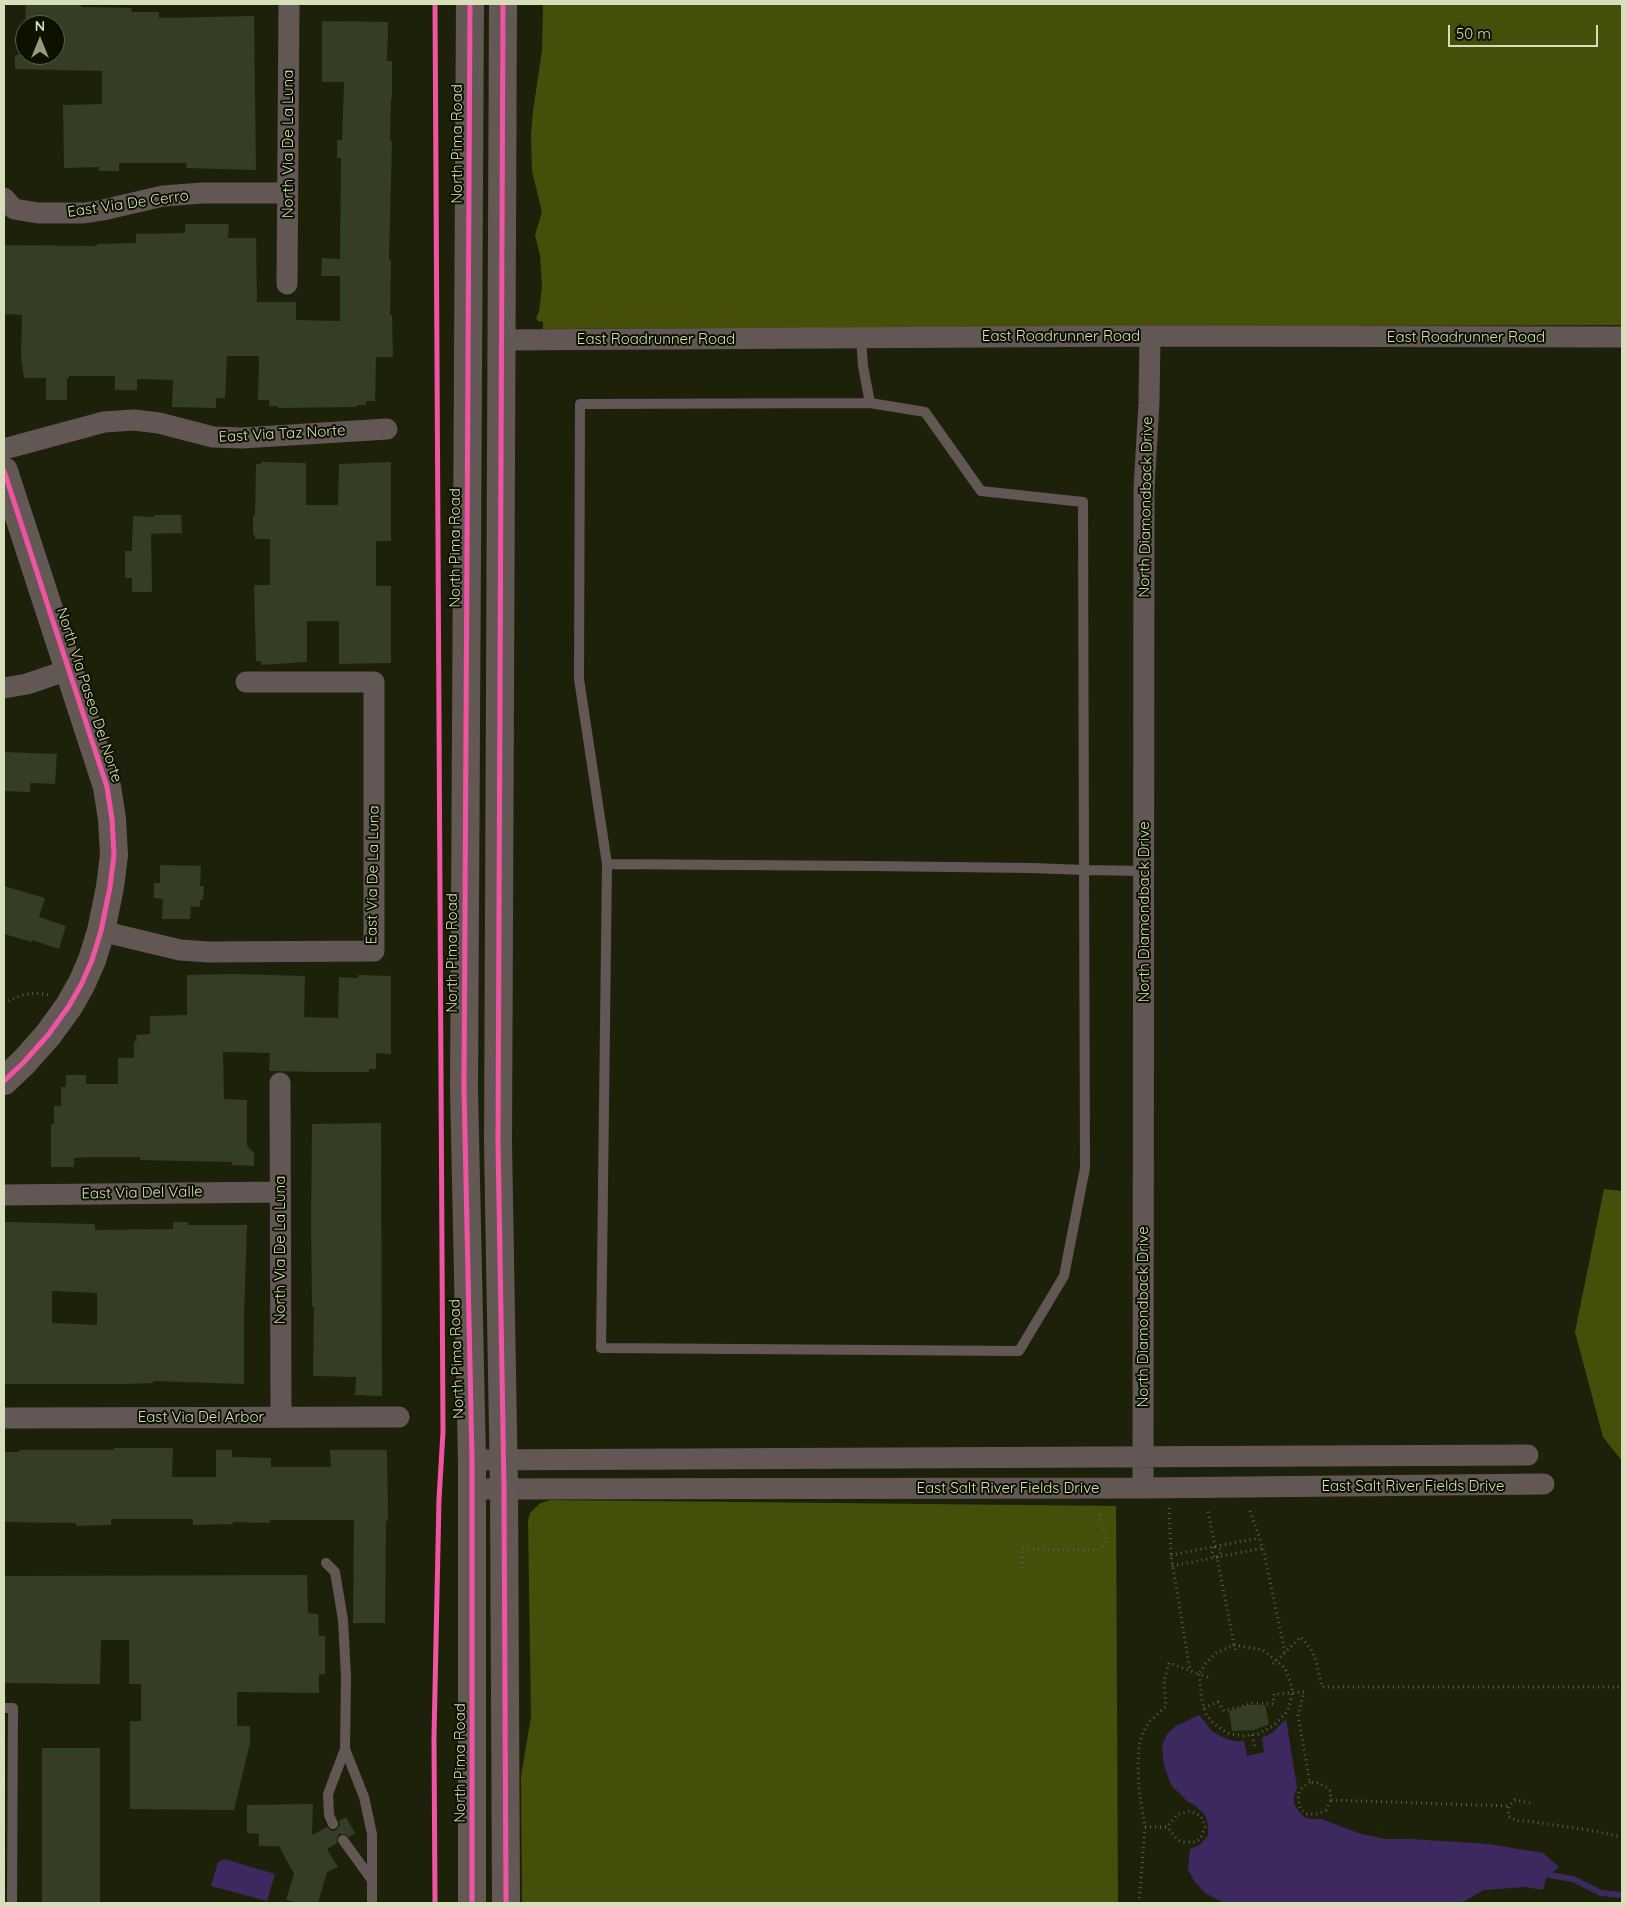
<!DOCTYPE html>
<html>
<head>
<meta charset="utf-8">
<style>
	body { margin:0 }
	#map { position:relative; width:1626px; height:1907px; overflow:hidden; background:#1d210a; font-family:Quicksand,sans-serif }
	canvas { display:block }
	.frame { position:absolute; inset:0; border:5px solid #d6dfb9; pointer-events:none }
	.north { position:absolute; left:15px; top:15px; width:50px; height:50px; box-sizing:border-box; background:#0d1100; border:1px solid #5d634a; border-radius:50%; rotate:0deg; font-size:14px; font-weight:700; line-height:20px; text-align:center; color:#d6dfb9 }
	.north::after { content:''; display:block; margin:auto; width:18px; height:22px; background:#959c7c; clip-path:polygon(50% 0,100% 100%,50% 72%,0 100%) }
	.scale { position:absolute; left:1448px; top:25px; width:150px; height:22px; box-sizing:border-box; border:2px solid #d6dfb9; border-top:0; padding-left:6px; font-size:15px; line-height:18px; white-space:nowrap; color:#d6dfb9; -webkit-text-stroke:4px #0d1100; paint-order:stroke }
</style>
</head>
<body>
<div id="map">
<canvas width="1626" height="1907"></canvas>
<div class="frame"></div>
<div class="north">N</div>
<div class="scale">50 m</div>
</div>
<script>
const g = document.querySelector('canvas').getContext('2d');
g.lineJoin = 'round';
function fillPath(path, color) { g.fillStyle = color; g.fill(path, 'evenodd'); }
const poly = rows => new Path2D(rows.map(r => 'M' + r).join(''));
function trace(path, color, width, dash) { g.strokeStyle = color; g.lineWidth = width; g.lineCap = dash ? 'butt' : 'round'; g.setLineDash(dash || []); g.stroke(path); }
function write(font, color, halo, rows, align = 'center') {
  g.font = font + ' Quicksand,sans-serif'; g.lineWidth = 4; g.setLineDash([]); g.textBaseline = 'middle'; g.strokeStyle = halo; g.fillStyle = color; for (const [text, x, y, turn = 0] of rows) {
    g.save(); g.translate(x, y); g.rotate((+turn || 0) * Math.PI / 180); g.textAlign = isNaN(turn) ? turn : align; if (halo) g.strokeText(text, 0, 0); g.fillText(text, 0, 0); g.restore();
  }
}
const green = poly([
	[543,4,1622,4,1622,325,543,329,543,322,538,321,536,318,539,312,542,287,540,255,535,235,542,212,532,171,531,135,533,111,542,51],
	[1604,1189,1622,1191,1622,1461,1603,1437,1575,1332],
	[550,1500,1116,1506,1118,1903,522,1903,521,1776,531,1717,528,1521,530,1513,539,1504]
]);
const water = poly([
	[1199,1715,1212,1731,1222,1737,1233,1741,1244,1741,1247,1756,1264,1752,1262,1738,1272,1733,1286,1719,1297,1787,1294,1796,1294,1804,1300,1813,1306,1818,1311,1819,1321,1819,1361,1834,1386,1839,1410,1839,1489,1844,1543,1853,1559,1867,1546,1878,1543,1890,1525,1887,1484,1890,1461,1903,1224,1903,1205,1893,1194,1881,1188,1869,1190,1849,1200,1845,1208,1835,1208,1825,1205,1815,1197,1807,1187,1801,1171,1785,1164,1765,1162,1746,1167,1734,1176,1726],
	[224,1859,275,1874,267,1901,211,1886,218,1862]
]);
const stream = poly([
	[1549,1875,1573,1879,1601,1893,1622,1895]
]);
const building = poly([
	[26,4,81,4,81,7,132,8,131,12,159,12,159,18,254,16,256,170,186,168,187,163,119,163,119,171,99,171,99,167,64,168,63,105,102,104,102,71,15,69,15,55,55,55,55,25,25,25],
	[322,21,388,22,387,61,392,61,392,98,391,98,390,141,392,141,389,260,391,260,390,315,392,315,393,357,376,357,375,401,366,401,366,405,357,405,357,407,278,408,278,406,269,406,269,400,258,400,259,356,227,356,225,398,216,398,216,408,172,407,173,380,137,379,137,390,115,390,115,376,69,376,69,378,67,378,67,400,46,400,46,378,24,378,21,356,22,315,4,314,4,245,97,246,97,244,136,243,136,234,185,233,185,224,229,224,228,238,256,238,257,302,296,302,296,320,340,321,340,276,321,276,322,258,340,259,341,158,337,158,337,140,342,140,344,82,322,82],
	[261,462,306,463,306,505,338,505,339,464,391,462,391,541,376,541,376,586,391,586,391,663,339,664,339,621,307,621,307,662,261,665,261,661,256,661,254,585,270,585,270,539,255,539,255,535,253,535,253,516,255,516,256,464,261,464],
	[154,515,181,515,182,533,151,534,152,592,132,592,132,578,125,578,125,551,132,551,133,516,154,517],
	[4,752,57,754,55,784,30,783,30,792,4,791],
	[160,865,201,866,200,886,204,886,203,900,200,900,200,907,191,906,190,919,162,919,163,899,154,898,154,883,160,883],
	[4,886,45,898,39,917,66,926,59,949,32,940,32,942,4,934],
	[233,974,305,976,304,1017,338,1018,339,977,358,978,358,975,391,976,391,1054,376,1053,376,1069,369,1069,369,1072,318,1072,269,1071,270,1053,223,1052,224,1099,247,1100,247,1146,254,1153,254,1166,232,1165,232,1162,140,1160,140,1157,92,1157,74,1158,74,1167,51,1167,51,1124,54,1124,54,1106,61,1106,61,1087,66,1087,66,1075,86,1075,86,1084,118,1084,118,1058,134,1058,134,1041,137,1041,136,1035,150,1034,150,1016,187,1015,187,975],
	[381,1123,382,1396,355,1395,356,1377,313,1376,314,1307,312,1307,311,1221,312,1124],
	[4,1222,95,1224,95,1230,173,1229,173,1222,188,1222,188,1225,247,1225,244,1316,244,1384,153,1381,153,1383,125,1384,4,1384],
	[52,1291,97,1293,97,1325,52,1323],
	[114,1448,173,1448,172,1477,216,1477,216,1450,232,1450,232,1457,271,1458,271,1467,331,1467,330,1450,387,1450,388,1521,386,1521,385,1623,353,1623,354,1520,270,1520,270,1523,233,1522,233,1524,193,1525,193,1519,111,1519,111,1525,76,1526,76,1523,4,1522,4,1452,19,1452,19,1450,114,1450],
	[307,1575,308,1613,318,1614,319,1636,325,1636,325,1674,319,1674,319,1693,237,1692,237,1726,250,1726,250,1743,234,1810,130,1809,130,1721,141,1721,141,1684,129,1684,129,1640,101,1640,100,1684,4,1683,4,1576],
	[1248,1705,1265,1705,1269,1724,1254,1730,1232,1731,1229,1711],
	[42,1748,100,1748,100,1903,42,1903],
	[313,1804,312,1835,327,1827,332,1831,336,1830,340,1825,339,1821,346,1817,355,1833,349,1837,345,1834,339,1834,337,1838,337,1843,327,1849,338,1867,327,1872,318,1903,300,1903,286,1900,294,1874,279,1846,259,1846,259,1834,247,1833,247,1805]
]);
const path = poly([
	[4,1003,22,995,36,993,49,995],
	[1169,1508,1171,1555,1190,1670],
	[1250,1511,1263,1548,1285,1652],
	[1214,1547,1212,1553,1213,1556,1217,1557],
	[1171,1555,1259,1538],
	[1172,1566,1263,1548],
	[1022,1568,1022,1549,1092,1550,1101,1548,1106,1541,1107,1536,1100,1521,1101,1511],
	[1273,1664,1301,1637,1312,1651,1316,1661,1322,1687,1622,1687],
	[1208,1677,1199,1674,1202,1701,1206,1714,1213,1723,1227,1733,1241,1736,1258,1734,1273,1726,1287,1712,1292,1696,1292,1687,1285,1668,1263,1650,1234,1645,1236,1651],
	[1204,1708,1218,1702,1224,1711,1254,1703,1273,1704,1274,1694,1304,1692,1298,1715,1309,1778,1310,1782,1319,1783,1327,1788,1330,1791,1331,1800,1509,1806],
	[1252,1735,1255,1748],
	[1310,1782,1302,1788,1299,1793,1298,1799,1301,1810,1306,1814,1318,1814,1326,1810,1331,1800],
	[1530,1803,1515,1800,1509,1806,1508,1816,1516,1821,1527,1821,1589,1830,1622,1837],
	[1145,1827,1167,1827,1177,1839,1182,1842,1196,1842,1201,1838,1205,1827,1201,1816,1190,1811,1178,1814,1167,1827],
	[1139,1903,1145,1827,1139,1790,1138,1764,1139,1745,1143,1733,1148,1723,1166,1706,1164,1681,1169,1663,1199,1674,1206,1663,1216,1653,1234,1645,1217,1557,1220,1556,1221,1550,1215,1546,1208,1511]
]);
const lane = poly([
	[861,338,863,366,870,403,925,412,981,491,1083,502,1084,870,1085,1168,1064,1276,1019,1351,601,1348,607,864,871,866,1031,868,1084,870,1144,871],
	[607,864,579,679,580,404,870,403],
	[326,1563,335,1572,343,1620,346,1677,345,1749,364,1797,372,1834,372,1903],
	[4,1708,13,1708,12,1903],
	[333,1824,329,1815,328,1794,345,1749],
	[343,1840,372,1880]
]);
const street = poly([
	[4,198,14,209,38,213,84,213,103,210,163,196,203,193,288,193],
	[287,284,289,4],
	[501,340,1150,336,1622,337],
	[4,449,104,422,134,420,159,423,213,437,242,438,387,429],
	[4,688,27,684,68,670],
	[101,931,180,950,209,952,374,951,374,682,246,682],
	[280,1083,281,1417],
	[4,1195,280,1192],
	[4,1418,399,1417],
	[472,1460,1528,1455],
	[1143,1488,1144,489,1149,403,1150,336],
	[472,1489,1143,1488,1544,1484]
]);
const secondary = poly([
	[470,4,464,1088,472,1460,472,1903],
	[503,4,498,1142,504,1488,506,1903],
	[4,471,107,787,112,819,114,855,110,887,101,931,92,960,82,983,69,1006,48,1035,24,1062,4,1081]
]);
const cycleway = poly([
	[470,4,464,1088,472,1460,472,1903],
	[503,4,498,1142,504,1488,506,1903],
	[4,471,107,787,112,819,114,855,110,887,101,931,92,960,82,983,69,1006,48,1035,24,1062,4,1081],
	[435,1903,434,1737,439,1499,443,1432,435,4]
]);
const streetNames = [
	["North Via De La Luna",288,144,-90],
	["North Pima Road",457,144,-90],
	["East Via De Cerro",128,204,-8],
	["East Roadrunner Road",1061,336],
	["East Roadrunner Road",1466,337],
	["East Roadrunner Road",656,339],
	["East Via Taz Norte",282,434,-3],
	["North Diamondback Drive",1146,507,-89],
	["North Pima Road",455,548,-90],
	["North Via Paseo Del Norte",89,695,72],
	["East Via De La Luna",373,875,-89],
	["North Diamondback Drive",1144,912,-90],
	["North Pima Road",452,953,-90],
	["East Via Del Valle",142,1193,-1],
	["North Via De La Luna",280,1250,-90],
	["North Diamondback Drive",1143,1317,-90],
	["North Pima Road",457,1359,-92],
	["East Via Del Arbor",201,1417],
	["East Salt River Fields Drive",1413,1486],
	["East Salt River Fields Drive",1008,1488],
	["North Pima Road",460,1763,-90]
];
fillPath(green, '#454f09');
fillPath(water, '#3e2860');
trace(stream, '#3e2860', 6);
fillPath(building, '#333e25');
trace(path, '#605a52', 3, [1, 4]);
trace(lane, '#635755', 10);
trace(street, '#635755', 21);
trace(secondary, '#645855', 28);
trace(cycleway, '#f153a3', 5);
write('15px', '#d6dfb9', '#0d1100', streetNames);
</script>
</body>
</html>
